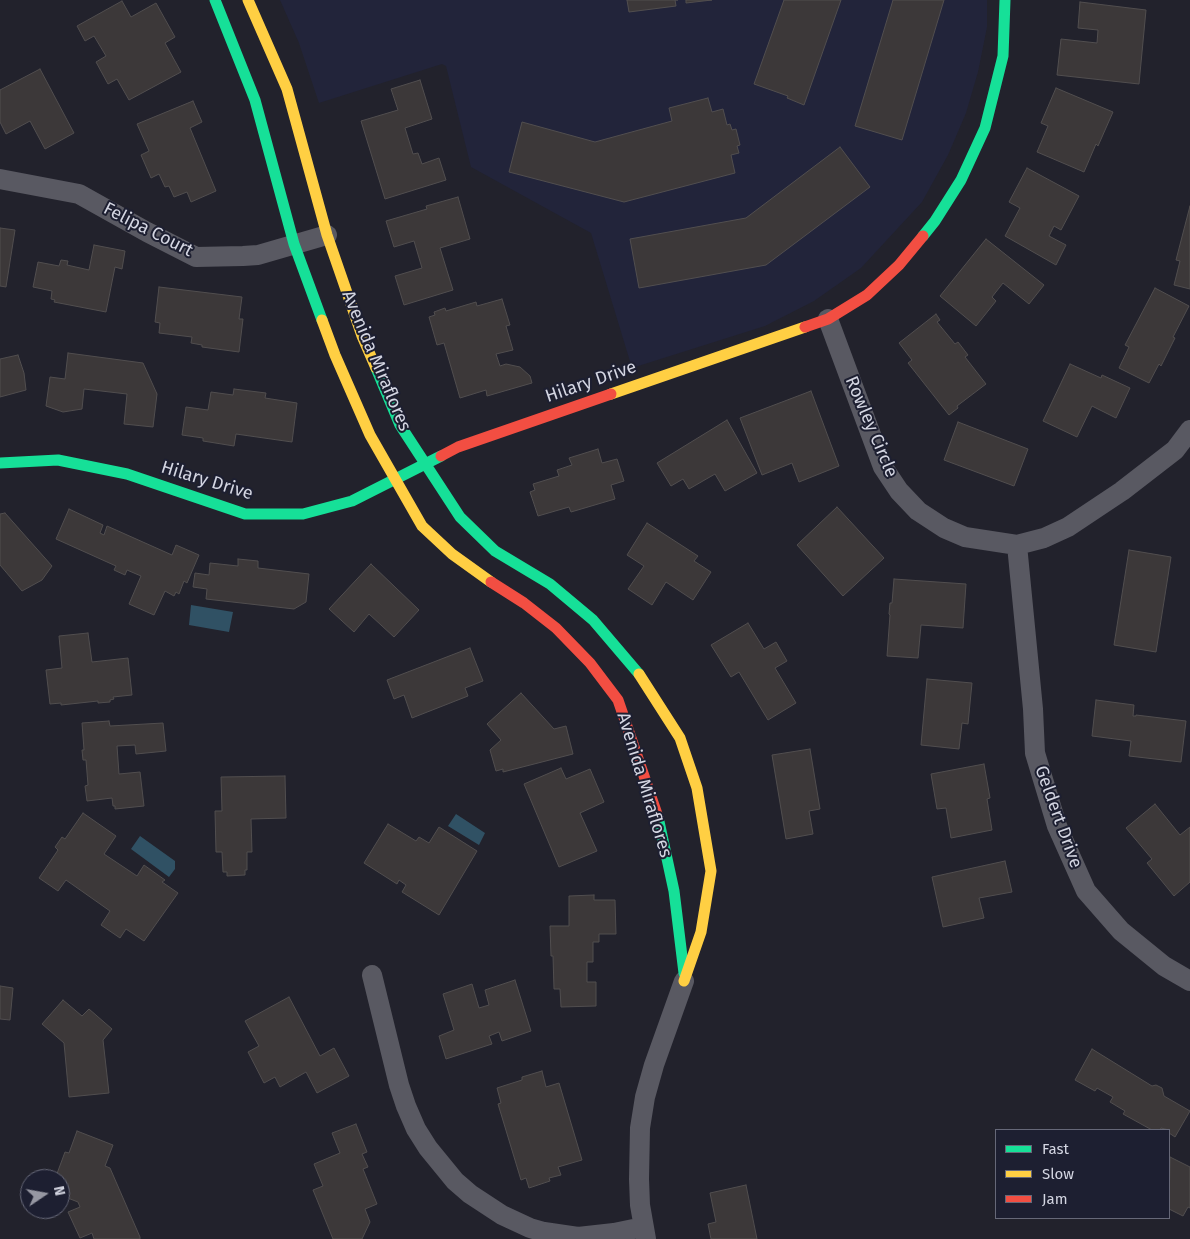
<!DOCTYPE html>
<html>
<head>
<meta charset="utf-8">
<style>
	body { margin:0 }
	#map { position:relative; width:1190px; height:1239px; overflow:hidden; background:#22222c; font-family:"Fira Sans",sans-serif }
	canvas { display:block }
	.legend { position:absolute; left:995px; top:1129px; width:175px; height:90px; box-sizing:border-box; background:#1d1f31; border:1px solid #666878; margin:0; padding:6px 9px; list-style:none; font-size:15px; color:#d4d6e2 }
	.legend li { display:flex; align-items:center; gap:10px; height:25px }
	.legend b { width:25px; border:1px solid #666878 }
	.north { position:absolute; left:20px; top:1169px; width:50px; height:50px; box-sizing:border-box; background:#1d1f31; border:1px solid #666878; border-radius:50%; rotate:78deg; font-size:14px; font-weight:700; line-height:20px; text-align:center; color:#d4d6e2 }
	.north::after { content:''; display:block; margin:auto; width:18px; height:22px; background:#9697a2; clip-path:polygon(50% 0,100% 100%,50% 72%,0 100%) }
</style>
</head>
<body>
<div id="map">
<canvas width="1190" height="1239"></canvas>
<ul class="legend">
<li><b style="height:6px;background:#16e098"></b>Fast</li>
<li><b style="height:6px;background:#ffcf43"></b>Slow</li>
<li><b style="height:6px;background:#f24e42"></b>Jam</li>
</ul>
<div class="north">N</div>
</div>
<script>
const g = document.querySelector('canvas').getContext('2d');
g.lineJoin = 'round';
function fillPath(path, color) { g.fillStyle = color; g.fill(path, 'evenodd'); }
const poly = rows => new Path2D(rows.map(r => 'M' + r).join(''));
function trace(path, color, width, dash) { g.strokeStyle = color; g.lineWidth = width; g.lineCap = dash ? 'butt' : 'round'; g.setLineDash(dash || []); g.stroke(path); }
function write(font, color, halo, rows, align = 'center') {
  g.font = font + ' "Fira Sans",sans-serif'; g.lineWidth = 4; g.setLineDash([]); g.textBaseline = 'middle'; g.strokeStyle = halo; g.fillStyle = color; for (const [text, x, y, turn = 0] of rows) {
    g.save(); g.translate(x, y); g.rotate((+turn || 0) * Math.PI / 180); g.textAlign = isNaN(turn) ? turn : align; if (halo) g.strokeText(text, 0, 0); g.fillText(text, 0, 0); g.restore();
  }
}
const built = poly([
	[280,0,987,0,987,27,978,72,966,113,948,155,922,202,861,268,814,301,765,326,632,368,591,233,471,167,446,66,442,64,319,103,299,43]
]);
const water = poly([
	[191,605,233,612,229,632,189,625],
	[456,814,485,833,479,845,448,826],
	[140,836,175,861,175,869,169,877,131,849]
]);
const building = poly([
	[627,0,678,0,675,0,676,6,629,12,627,0],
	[686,0,712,0,686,3,686,0],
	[784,0,841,0,804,105,787,98,788,96,754,84,784,0],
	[893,0,944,0,902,140,855,126,893,0],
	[122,1,131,17,156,3,175,37,165,43,181,72,129,100,117,79,108,84,96,62,106,56,94,36,85,41,77,26,122,1],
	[1080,2,1146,10,1139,84,1057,75,1061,39,1097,43,1098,30,1078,28,1080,2],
	[40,69,74,133,45,149,30,121,6,134,0,122,0,90,40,69],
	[420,80,432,119,405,128,413,154,418,153,422,164,439,158,446,180,385,199,361,121,398,110,391,89,420,80],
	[1056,88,1113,112,1098,146,1096,144,1084,172,1037,152,1048,126,1041,123,1056,88],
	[708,98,712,112,723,109,727,125,730,124,732,130,736,129,740,145,737,146,739,153,731,155,735,173,624,202,509,172,522,122,595,142,672,121,669,108,708,98],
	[193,101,202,122,190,128,216,191,191,202,187,192,174,197,169,186,165,187,159,174,151,178,141,155,149,151,137,124,193,101],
	[840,147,870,187,766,265,639,288,630,239,746,218,840,147],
	[1027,168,1079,196,1061,230,1054,226,1049,236,1066,245,1056,265,1005,236,1020,208,1009,202,1027,168],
	[458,197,470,239,440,248,453,290,404,305,395,276,422,268,414,241,394,247,386,221,427,209,426,206,458,197],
	[1190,206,1190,289,1174,285,1180,261,1176,260,1190,206],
	[0,228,15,230,6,287,0,286,0,228],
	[986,239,1044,285,1029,304,1003,283,992,297,996,301,976,326,940,296,986,239],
	[94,245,125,251,122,269,115,267,106,312,54,302,55,300,51,299,52,291,33,287,38,262,59,266,61,260,68,261,67,265,89,270,94,245],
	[159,287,242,297,239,319,243,319,239,352,202,347,202,345,191,343,192,337,159,333,160,323,155,322,159,287],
	[1155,288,1189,306,1173,337,1175,338,1161,366,1159,364,1149,383,1119,368,1129,347,1125,345,1155,288],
	[502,299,510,325,506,326,513,350,496,354,500,366,506,364,520,367,530,376,532,383,487,396,486,390,460,398,444,343,437,345,429,317,435,315,434,312,445,308,446,311,476,302,477,306,502,299],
	[936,314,940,320,937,322,955,344,958,342,968,355,965,357,986,384,957,406,958,408,949,415,908,363,912,360,899,343,936,314],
	[68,353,143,363,157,394,153,427,124,424,127,394,84,389,82,409,63,412,46,406,50,377,65,379,68,353],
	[18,355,24,373,26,390,0,397,0,359,18,355],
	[1070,364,1101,378,1102,375,1130,388,1116,418,1092,406,1077,437,1043,421,1070,364],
	[234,389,266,393,265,398,297,403,292,442,236,434,234,446,203,441,203,438,182,435,186,407,208,410,211,392,233,395,234,389],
	[811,391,839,466,799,482,792,463,762,475,740,418,811,391],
	[727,420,757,473,725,491,715,474,689,489,683,479,671,486,657,463,727,420],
	[958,422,1028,449,1014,486,944,460,958,422],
	[598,449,602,463,617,459,624,481,611,485,615,499,571,512,569,507,538,516,530,492,535,490,533,484,559,476,557,470,572,465,569,458,598,449],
	[837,507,884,558,843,596,797,545,837,507],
	[69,509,103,525,100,533,104,535,107,526,172,555,176,545,199,555,187,583,184,581,179,594,176,592,174,596,165,591,154,615,129,604,141,576,127,570,125,575,114,570,116,566,56,539,69,509],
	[5,513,52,566,42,580,22,591,0,565,0,514,5,513],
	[647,523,698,556,694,561,711,572,693,600,666,582,652,605,628,589,644,566,627,555,647,523],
	[1129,550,1171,557,1156,652,1114,645,1129,550],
	[238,559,258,561,258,568,309,574,306,602,294,609,206,599,207,589,193,587,195,573,209,575,210,563,238,566,238,559],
	[371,564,419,610,394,637,369,614,354,632,329,609,371,564],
	[894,579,966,584,963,628,921,625,918,658,887,656,890,615,889,614,890,603,892,603,894,579],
	[748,623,764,649,776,642,787,661,775,668,796,703,768,720,739,672,731,677,711,645,748,623],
	[88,633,92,662,128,658,132,695,113,697,114,699,110,700,110,702,98,703,98,701,61,705,61,703,50,704,46,670,62,668,59,636,88,633],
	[470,648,483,681,465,688,468,696,412,718,404,695,394,699,387,680,470,648],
	[927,679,972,683,968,724,962,723,959,749,921,745,927,679],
	[521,693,554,729,566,726,573,754,503,772,503,769,496,771,490,750,501,740,487,724,521,693],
	[1096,700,1134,705,1133,716,1136,716,1136,715,1186,721,1181,762,1129,756,1131,741,1092,736,1096,700],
	[109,721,110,726,163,723,166,751,136,754,135,745,117,746,119,774,140,772,144,806,115,809,115,806,113,806,112,798,87,801,85,786,88,785,86,760,83,760,82,750,84,750,82,723,109,721],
	[810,749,820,809,809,811,813,834,786,839,772,755,810,749],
	[984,764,990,798,987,799,992,830,951,838,946,808,937,809,931,774,984,764],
	[561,768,566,779,590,769,604,802,580,813,597,851,559,867,524,784,561,768],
	[285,776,286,818,251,819,252,852,247,852,247,870,245,870,245,875,227,876,227,872,223,872,222,852,216,852,215,811,222,811,221,777,285,776],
	[1155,804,1180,835,1190,827,1190,882,1174,896,1147,863,1152,859,1126,828,1155,804],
	[83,813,116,836,104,854,137,876,144,865,165,880,162,882,178,893,144,941,126,929,120,938,101,925,110,911,66,880,58,891,39,878,58,850,55,847,62,837,65,839,83,813],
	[388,824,416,841,419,837,429,843,439,827,477,851,439,915,402,892,406,885,399,880,397,884,364,863,388,824],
	[1005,861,1012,892,979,898,984,918,943,927,932,877,1005,861],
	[594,895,594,900,615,900,616,934,599,934,599,942,593,942,593,962,587,962,587,982,596,982,596,1006,561,1007,560,989,554,989,553,956,551,956,550,926,569,926,569,896,594,895],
	[515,980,531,1031,502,1041,499,1032,489,1036,492,1044,446,1059,439,1036,454,1030,443,994,472,984,479,1008,489,1005,485,990,515,980],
	[0,986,13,988,10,1020,0,1019,0,986],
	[289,997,320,1056,334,1048,349,1076,317,1093,306,1072,280,1087,275,1077,264,1083,248,1052,259,1046,245,1021,289,997],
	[63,1000,82,1016,89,1009,112,1029,103,1040,109,1093,69,1097,64,1043,42,1024,63,1000],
	[1092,1049,1152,1086,1156,1085,1162,1088,1164,1096,1190,1111,1175,1137,1169,1133,1169,1130,1161,1128,1160,1130,1152,1130,1123,1114,1125,1111,1110,1102,1113,1097,1097,1088,1095,1091,1075,1080,1092,1049],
	[542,1071,546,1087,559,1083,582,1160,558,1167,561,1175,549,1178,550,1181,529,1188,526,1178,521,1180,498,1104,501,1103,497,1088,522,1080,522,1077,542,1071],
	[356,1124,367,1152,362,1154,368,1167,363,1169,377,1204,365,1209,370,1222,362,1239,333,1239,313,1190,323,1186,314,1164,340,1153,332,1133,356,1124],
	[77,1131,113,1145,105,1166,110,1168,140,1237,140,1239,94,1239,92,1233,80,1238,68,1212,80,1207,78,1202,60,1195,60,1179,55,1179,65,1152,69,1153,77,1131],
	[1170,1157,1190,1167,1190,1208,1188,1207,1183,1216,1169,1209,1170,1157],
	[746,1185,757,1239,711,1239,708,1224,716,1222,710,1193,746,1185]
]);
const street = poly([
	[0,179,79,194,147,232,196,257,243,256,258,255,327,235],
	[828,319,883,467,899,491,918,511,944,528,965,537,1017,545,1044,538,1068,527,1122,491,1175,450,1190,430],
	[1017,545,1033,709,1035,753,1057,826,1086,891,1121,931,1164,966,1190,981],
	[372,975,399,1085,406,1106,416,1129,428,1148,455,1181,470,1194,502,1215,530,1228,544,1232,578,1237,614,1233,643,1227],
	[646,1239,640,1205,639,1179,640,1128,645,1097,654,1065,684,981]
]);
const fast = poly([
	[215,0,255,100,294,244,322,320],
	[923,236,935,221,961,180,985,128,1003,56,1005,0],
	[376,368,400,425,460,517,495,551,550,584,593,620,639,674],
	[0,463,58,460,127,474,245,514,303,514,352,501,441,456],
	[658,817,674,891,684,973]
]);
const slow = poly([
	[248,0,287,89,327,235,362,336,376,368],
	[322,320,335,355,370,435,422,526,452,554,491,582],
	[611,394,805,327],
	[639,674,680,738,697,788,711,871,701,932,684,981]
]);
const jam = poly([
	[805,327,828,319,867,295,899,265,923,236],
	[441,456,458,447,611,394],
	[491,582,524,603,556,628,590,663,618,700,658,817]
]);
const streetNames = [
	["Felipa Court",148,230,27],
	["Avenida Miraflores",376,361,67],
	["Hilary Drive",591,382,-19],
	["Rowley Circle",871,427,67],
	["Hilary Drive",207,481,17],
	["Avenida Miraflores",644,785,73],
	["Geldert Drive",1058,817,70]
];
fillPath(built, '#22243a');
fillPath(water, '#305164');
fillPath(building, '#3c3839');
trace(building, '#514e4f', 1);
trace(street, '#595962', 20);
trace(fast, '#16e098', 11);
trace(slow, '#ffcf43', 11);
trace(jam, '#f24e42', 11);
write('18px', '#d4d6e2', '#1d1f31', streetNames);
</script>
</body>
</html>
